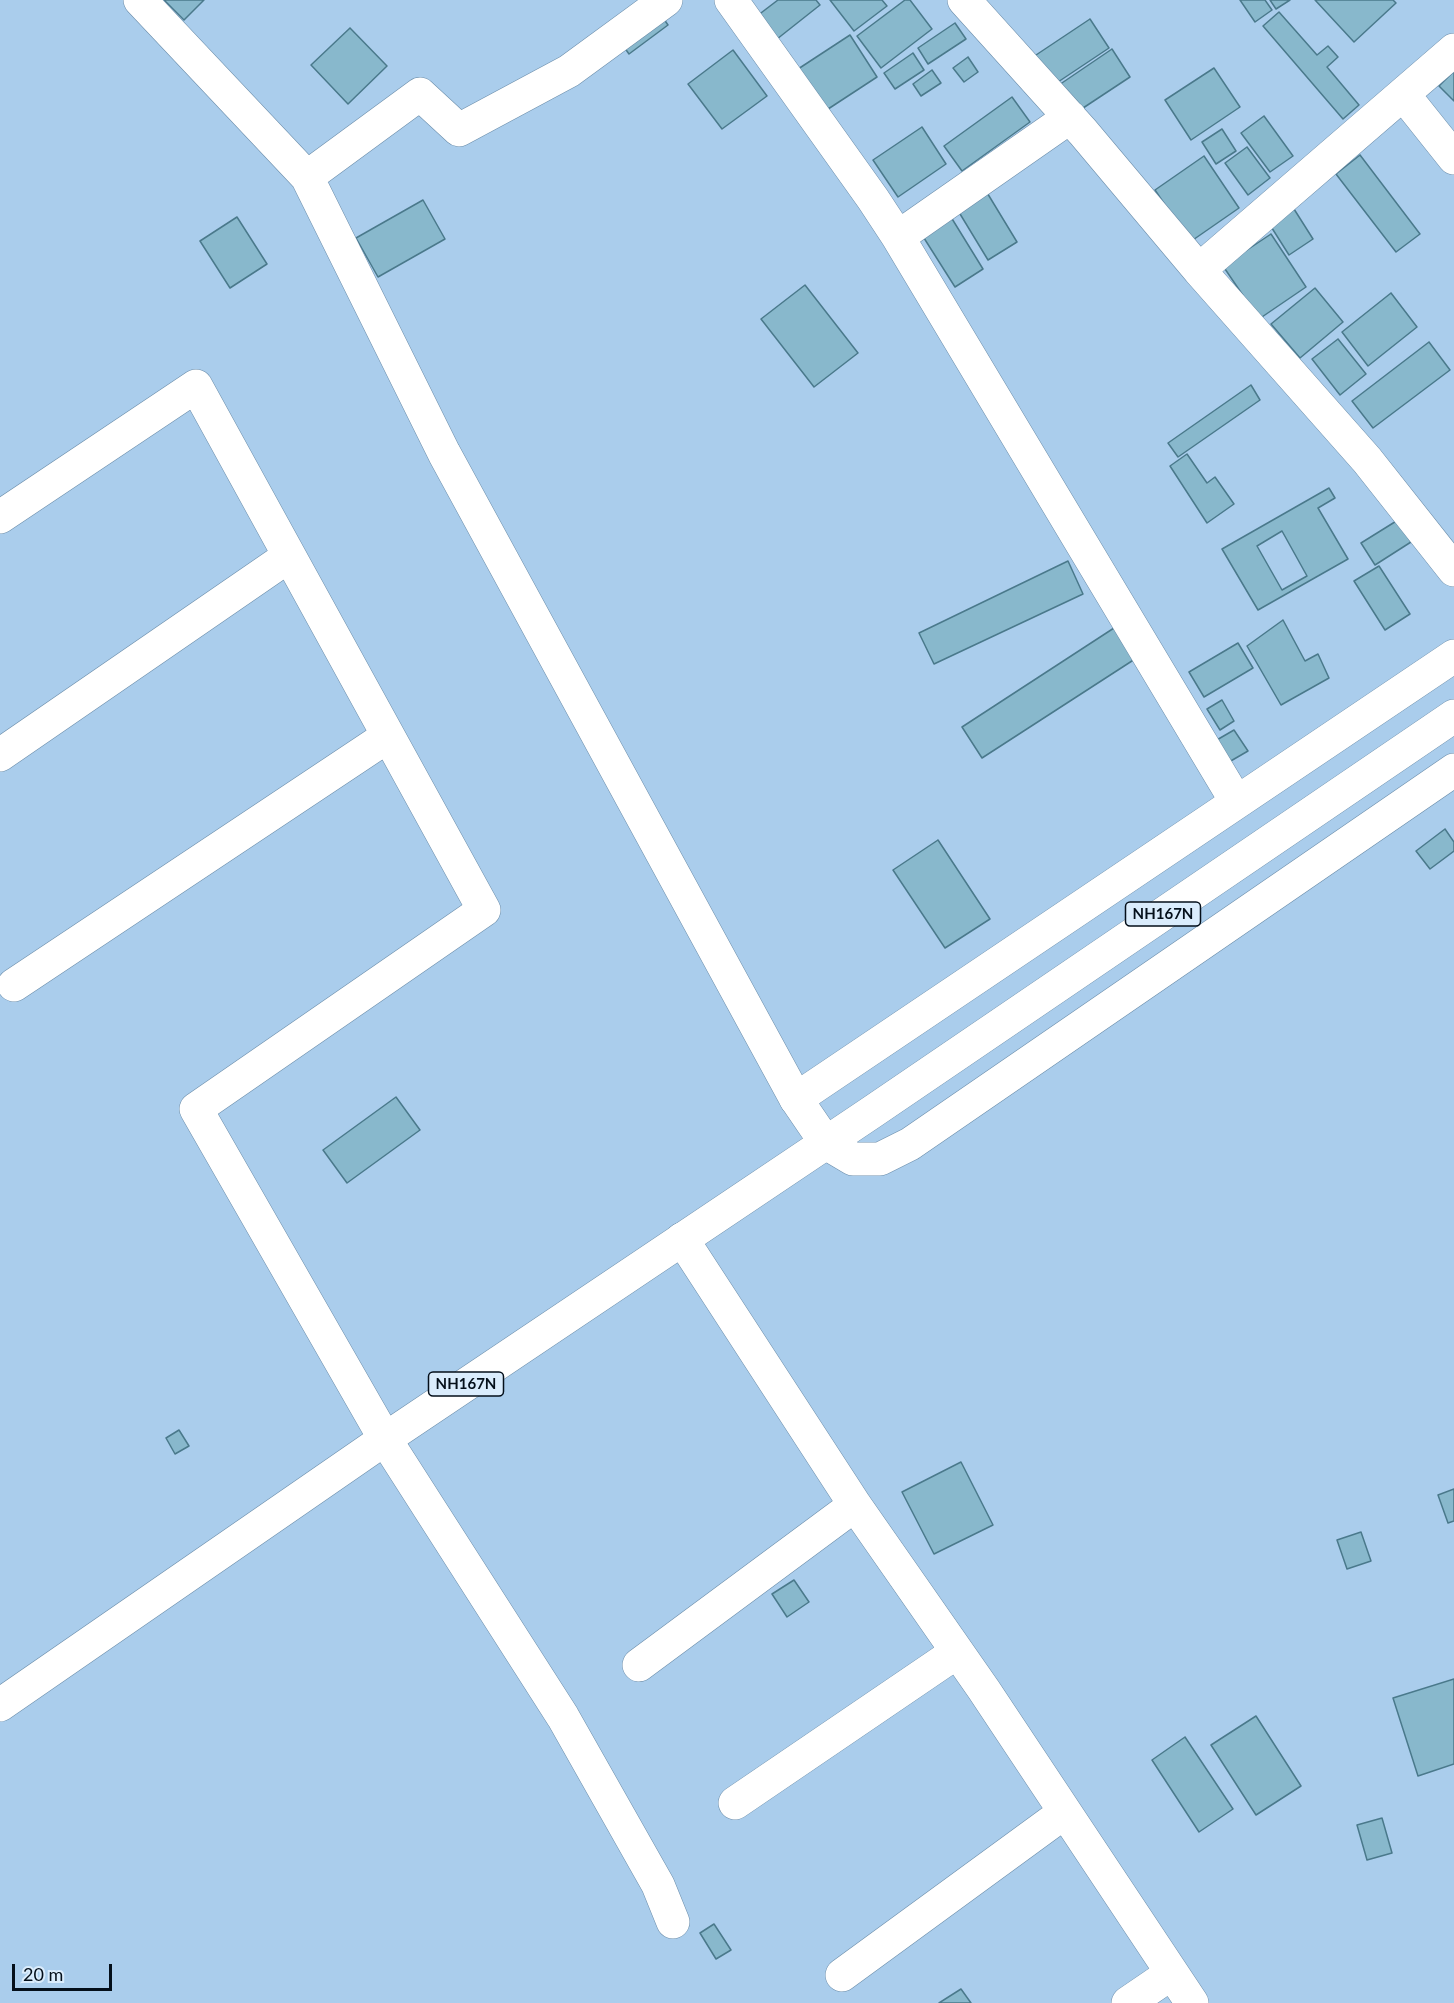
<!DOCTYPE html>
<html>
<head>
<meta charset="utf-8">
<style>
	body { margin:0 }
	#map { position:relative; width:1454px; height:2003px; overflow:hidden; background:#aacdec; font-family:Lato,sans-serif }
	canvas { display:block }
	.scale { position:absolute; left:12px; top:1964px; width:100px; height:27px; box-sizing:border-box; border:3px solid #040f1a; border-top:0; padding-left:8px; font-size:18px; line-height:21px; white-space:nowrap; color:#040f1a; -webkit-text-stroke:4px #daecfc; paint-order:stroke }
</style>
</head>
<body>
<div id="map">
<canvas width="1454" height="2003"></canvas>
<div class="scale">20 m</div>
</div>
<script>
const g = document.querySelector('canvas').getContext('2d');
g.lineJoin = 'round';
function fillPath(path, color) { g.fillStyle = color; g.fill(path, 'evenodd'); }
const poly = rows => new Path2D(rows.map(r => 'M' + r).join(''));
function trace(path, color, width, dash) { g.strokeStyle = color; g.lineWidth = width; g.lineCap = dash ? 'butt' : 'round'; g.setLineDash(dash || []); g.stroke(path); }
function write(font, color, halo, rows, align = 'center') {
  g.font = font + ' Lato,sans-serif'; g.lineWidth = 6; g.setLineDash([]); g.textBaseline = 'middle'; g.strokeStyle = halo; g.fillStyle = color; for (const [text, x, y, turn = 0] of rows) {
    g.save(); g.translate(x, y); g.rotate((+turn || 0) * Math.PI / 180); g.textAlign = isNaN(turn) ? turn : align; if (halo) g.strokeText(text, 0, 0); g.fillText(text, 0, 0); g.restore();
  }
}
const building = poly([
	[164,0,204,0,184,20,164,0],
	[778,0,816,0,820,5,772,43,753,19,778,0],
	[830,0,882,0,887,6,854,31,830,0],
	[905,0,910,0,932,29,881,68,857,36,905,0],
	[1240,0,1265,0,1272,10,1255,22,1240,0],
	[1270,0,1290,0,1276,9,1270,0],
	[1315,0,1393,0,1396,3,1354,42,1315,0],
	[652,2,668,25,629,54,612,30,652,2],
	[1279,12,1317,55,1328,46,1338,57,1327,67,1359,105,1343,119,1263,26,1279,12],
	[1090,19,1109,48,1052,86,1033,57,1090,19],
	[955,23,966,39,928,64,918,48,955,23],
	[350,28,387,66,348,104,311,65,350,28],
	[850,35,877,77,822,113,795,71,850,35],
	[1112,49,1130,77,1074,114,1056,87,1112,49],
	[733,50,767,96,722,129,688,84,733,50],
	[913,53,924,70,895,89,884,73,913,53],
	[968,57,978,72,964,82,953,68,968,57],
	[1214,68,1240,107,1191,140,1165,100,1214,68],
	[932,70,941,83,921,96,913,84,932,70],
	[1454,71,1454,101,1439,86,1454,71],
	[1012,97,1030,122,962,171,944,146,1012,97],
	[1264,116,1293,156,1270,172,1241,133,1264,116],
	[922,127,946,164,898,197,873,160,922,127],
	[1222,129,1236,151,1216,164,1202,142,1222,129],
	[1247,147,1270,178,1248,195,1225,163,1247,147],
	[1360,155,1420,234,1396,252,1336,174,1360,155],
	[1204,156,1239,208,1190,242,1155,190,1204,156],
	[983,186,1017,242,988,260,954,204,983,186],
	[423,200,445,239,378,277,356,238,423,200],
	[946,209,983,269,955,287,917,227,946,209],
	[1294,209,1313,239,1289,255,1270,225,1294,209],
	[237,217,267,264,230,288,200,241,237,217],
	[1271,234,1306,287,1259,319,1223,266,1271,234],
	[805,285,858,353,814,387,761,319,805,285],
	[1315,288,1343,322,1300,358,1271,324,1315,288],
	[1391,293,1417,327,1368,366,1342,332,1391,293],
	[1338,339,1366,374,1340,395,1312,359,1338,339],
	[1429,342,1450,370,1373,428,1352,401,1429,342],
	[1251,385,1260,400,1178,457,1168,443,1251,385],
	[1187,454,1207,483,1215,477,1234,504,1207,523,1170,466,1187,454],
	[1329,488,1335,498,1318,508,1348,559,1258,610,1222,549,1329,488],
	[1282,531,1307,576,1282,590,1257,546,1282,531],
	[1398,520,1411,542,1375,565,1361,543,1398,520],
	[1068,561,1083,594,934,664,919,633,1068,561],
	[1379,566,1410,614,1385,630,1354,581,1379,566],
	[1283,620,1305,661,1318,654,1329,678,1281,705,1247,646,1283,620],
	[1114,628,1135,659,982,758,962,727,1114,628],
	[1238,643,1253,668,1204,697,1189,672,1238,643],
	[1222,700,1234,721,1220,730,1207,709,1222,700],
	[1234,730,1248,751,1229,762,1215,741,1234,730],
	[1445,829,1454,842,1454,851,1430,869,1416,851,1445,829],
	[938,840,990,919,945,948,893,870,938,840],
	[396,1097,420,1130,347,1183,323,1150,396,1097],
	[179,1430,189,1446,175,1454,166,1438,179,1430],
	[961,1462,993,1525,934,1554,902,1492,961,1462],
	[1454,1489,1454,1521,1448,1523,1438,1495,1454,1489],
	[1361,1532,1371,1561,1347,1569,1337,1540,1361,1532],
	[794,1580,809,1602,787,1617,772,1594,794,1580],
	[1454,1679,1454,1764,1418,1776,1393,1698,1454,1679],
	[1256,1716,1301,1786,1256,1815,1211,1745,1256,1716],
	[1185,1737,1233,1809,1199,1832,1152,1760,1185,1737],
	[1382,1818,1392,1853,1367,1860,1357,1825,1382,1818],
	[714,1924,731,1950,716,1959,700,1933,714,1924],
	[961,1989,971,2003,939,2003,961,1989]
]);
const minor = poly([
	[140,0,307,177,444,453,796,1099],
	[731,0,873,199,898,237,1236,801],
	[964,0,1083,132,1199,270,1367,460,1454,570],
	[1403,94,1454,158],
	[307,177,420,94,459,130,569,71,666,0],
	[898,237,1070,117],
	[1199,270,1454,50],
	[0,517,196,386,484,910,196,1109,385,1439,563,1717,658,1885,673,1922],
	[0,755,289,556],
	[14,985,388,736],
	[682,1239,855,1505,984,1690,1192,2003],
	[639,1665,855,1505],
	[735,1803,957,1652],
	[842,1975,1065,1812],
	[1128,2003,1172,1973]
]);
const major = poly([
	[1454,656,796,1099,826,1143,853,1159,880,1159,910,1144,1454,770]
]);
const highway = poly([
	[0,1705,385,1439,872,1112,1454,716]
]);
const shields = [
	[1163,914,75],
	[466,1384,75]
];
const shieldNames = [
	["NH167N",1163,914],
	["NH167N",466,1384]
];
fillPath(building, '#88b8cc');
trace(building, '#4a798b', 1.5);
trace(minor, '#6b8daa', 34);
trace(major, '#6b8daa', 34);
trace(highway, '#6b8daa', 34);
trace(minor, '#fff', 33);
trace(major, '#fff', 33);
trace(highway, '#fff', 33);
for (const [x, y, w] of shields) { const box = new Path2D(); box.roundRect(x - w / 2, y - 12, w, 24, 4.5); g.fillStyle = '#daecfc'; g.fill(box); trace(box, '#040f1a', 1.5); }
write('bold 15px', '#040f1a', null, shieldNames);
</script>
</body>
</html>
